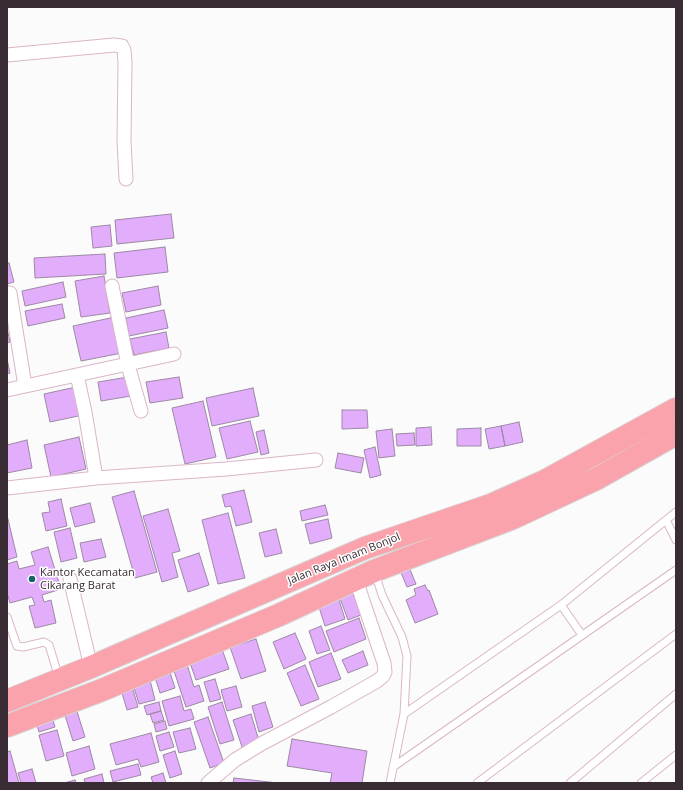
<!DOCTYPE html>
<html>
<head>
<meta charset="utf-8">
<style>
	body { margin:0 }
	#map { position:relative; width:683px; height:790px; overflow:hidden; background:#fbfbfb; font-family:"Open Sans",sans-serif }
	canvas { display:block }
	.frame { position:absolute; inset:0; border:8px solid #3a2c34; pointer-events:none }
</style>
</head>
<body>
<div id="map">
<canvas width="683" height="790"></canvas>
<div class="frame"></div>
</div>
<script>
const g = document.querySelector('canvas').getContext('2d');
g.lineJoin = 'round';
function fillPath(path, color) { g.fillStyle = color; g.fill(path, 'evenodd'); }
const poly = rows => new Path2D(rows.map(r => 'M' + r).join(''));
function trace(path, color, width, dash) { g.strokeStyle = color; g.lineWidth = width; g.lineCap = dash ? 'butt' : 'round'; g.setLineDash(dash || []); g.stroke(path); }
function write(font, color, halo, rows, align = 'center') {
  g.font = font + ' "Open Sans",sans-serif'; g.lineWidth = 3; g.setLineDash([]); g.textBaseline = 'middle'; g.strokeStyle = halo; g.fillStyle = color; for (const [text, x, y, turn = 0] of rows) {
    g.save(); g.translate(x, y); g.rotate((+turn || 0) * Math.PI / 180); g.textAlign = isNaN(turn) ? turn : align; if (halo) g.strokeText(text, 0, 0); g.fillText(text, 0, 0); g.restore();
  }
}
const building = poly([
	[171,214,174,238,117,244,115,220,171,214],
	[110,225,112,246,93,248,91,227,110,225],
	[165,247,168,272,117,278,114,253,165,247],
	[105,254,106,274,35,278,34,258,105,254],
	[9,263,14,282,7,284,7,264,9,263],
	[104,276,110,313,81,317,75,281,104,276],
	[63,282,66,297,25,306,22,291,63,282],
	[158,286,161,305,126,312,122,293,158,286],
	[62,304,65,318,28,326,25,311,62,304],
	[164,310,168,328,129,336,126,318,164,310],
	[115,317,122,353,81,361,73,326,115,317],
	[7,328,10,342,7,343,7,328],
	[166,332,169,348,134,355,130,339,166,332],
	[7,359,10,373,7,374,7,359],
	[128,377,131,396,101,401,98,382,128,377],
	[179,377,183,398,150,403,146,382,179,377],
	[76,387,83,415,50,422,44,394,76,387],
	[253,388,259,416,212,426,206,398,253,388],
	[203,401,216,457,185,464,172,408,203,401],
	[342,410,367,410,368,428,342,429,342,410],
	[250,421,258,452,227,459,219,428,250,421],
	[519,422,523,442,505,446,501,426,519,422],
	[501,426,505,446,489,449,485,429,501,426],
	[431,427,432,445,416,446,416,428,431,427],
	[481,428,481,446,457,446,457,429,481,428],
	[392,429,395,456,379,458,376,431,392,429],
	[264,430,269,453,261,455,256,432,264,430],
	[414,433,415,445,397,446,396,434,414,433],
	[79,437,86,469,51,477,44,445,79,437],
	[27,440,32,468,7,473,7,445,27,440],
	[375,447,381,475,370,478,364,450,375,447],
	[338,453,364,458,361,473,335,468,338,453],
	[244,490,252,522,236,526,231,506,225,507,222,495,244,490],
	[134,491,157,572,135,578,112,497,134,491],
	[61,499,67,526,46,531,42,513,50,512,48,502,61,499],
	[90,503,95,522,75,527,70,508,90,503],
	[325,505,328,515,302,521,300,511,325,505],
	[168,509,180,551,172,553,178,577,162,582,143,516,168,509],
	[228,513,245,578,218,584,202,520,228,513],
	[7,515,17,557,7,560,7,515],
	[328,519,332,538,310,544,305,524,328,519],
	[70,528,77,558,61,562,54,532,70,528],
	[276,529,282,553,265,557,259,533,276,529],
	[101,539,106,557,84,562,80,543,101,539],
	[48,547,61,589,42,595,44,602,51,600,56,623,35,628,29,606,35,605,32,597,10,603,7,593,7,564,17,561,19,569,35,565,31,552,48,547],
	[199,553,209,585,188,592,178,560,199,553],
	[406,560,416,584,407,587,397,563,406,560],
	[425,585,428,591,429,590,438,614,415,623,406,600,416,595,414,589,425,585],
	[351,588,361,615,348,620,338,593,351,588],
	[338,597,345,619,325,626,318,604,338,597],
	[359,618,366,639,334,652,326,631,359,618],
	[321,626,330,650,317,654,309,631,321,626],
	[295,633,306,659,284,669,273,642,295,633],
	[256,639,266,671,241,679,230,647,256,639],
	[222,649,229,669,196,680,189,660,222,649],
	[363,651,368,665,348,673,342,660,363,651],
	[331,653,341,679,318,687,309,662,331,653],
	[186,661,194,687,199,685,204,701,186,707,172,665,186,661],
	[305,665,319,699,301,706,287,673,305,665],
	[168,666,175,688,160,693,153,671,168,666],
	[149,676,155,700,139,704,132,681,149,676],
	[215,679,221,699,210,702,204,682,215,679],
	[131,683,138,707,127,710,120,686,131,683],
	[236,686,242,707,227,711,221,690,236,686],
	[180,696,184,711,191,709,194,719,169,726,162,701,180,696],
	[159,702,161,711,147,715,144,706,159,702],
	[222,702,234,740,220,744,208,707,222,702],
	[265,702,273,727,259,732,252,706,265,702],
	[75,705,85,737,73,741,63,709,75,705],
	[161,711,164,720,153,723,150,714,161,711],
	[251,714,259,741,242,747,233,720,251,714],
	[52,717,55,727,39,732,36,722,52,717],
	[208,717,224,763,210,768,194,722,208,717],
	[165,721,167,729,156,732,154,724,165,721],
	[190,728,196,749,179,753,173,732,190,728],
	[57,730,64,756,46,761,39,735,57,730],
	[169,732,174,747,160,751,156,736,169,732],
	[151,733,159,762,141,767,138,759,116,765,110,744,151,733],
	[292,739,367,751,362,783,330,783,332,773,287,766,292,739],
	[89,746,95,769,72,776,66,753,89,746],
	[10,751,19,783,7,783,7,752,10,751],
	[175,751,182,774,170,778,163,755,175,751],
	[138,764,141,775,113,782,110,771,138,764],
	[32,769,36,783,21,783,18,773,32,769],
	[163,773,166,783,153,783,151,777,163,773],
	[102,774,104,783,85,783,84,779,102,774],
	[234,778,278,783,233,783,234,778],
	[75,780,76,783,64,783,75,780]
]);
const lane = poly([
	[666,520,676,540],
	[375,573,382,595,402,637,407,656,404,714,390,783],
	[561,605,582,635],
	[7,617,17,646,23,647,44,642,49,645,59,678],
	[404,714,561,605,676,512],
	[393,767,676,570],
	[477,783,676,634],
	[570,783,676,694],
	[641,783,676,755]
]);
const street = poly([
	[7,55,114,45,122,46,124,50,125,62,124,141,126,179],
	[112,286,128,365,141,411],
	[10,293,25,386],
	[77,375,85,412,96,478],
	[7,390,174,354],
	[7,488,96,478,226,469,316,460],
	[70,579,91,667],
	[208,783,235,760,261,744,331,707,377,681,383,676,385,672,384,663,356,580]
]);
const highway = poly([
	[7,701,91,667,365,548,491,505,545,481,676,409],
	[7,726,102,690,279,615,374,571,513,518,596,479,676,434]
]);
const markers = [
	[32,579,4,"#146468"]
];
const streetNames = [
	["Jalan Raya Imam Bonjol",344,559,-22]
];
const poiNames = [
	["Kantor Kecamatan",40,573],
	["Cikarang Barat",40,586]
];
fillPath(building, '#e2adfa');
trace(building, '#9d88a6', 1);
trace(lane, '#dab6ca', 9);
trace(street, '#dab6ca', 15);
trace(highway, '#d8d5d6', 24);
trace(lane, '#fff', 7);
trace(street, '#fff', 13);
trace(highway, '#faa3ac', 22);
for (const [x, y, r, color] of markers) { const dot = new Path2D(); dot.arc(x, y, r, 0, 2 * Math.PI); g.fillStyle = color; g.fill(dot); trace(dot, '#fff', 1.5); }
write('11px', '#3a2c34', '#fff', streetNames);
write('11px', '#3a2c34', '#fff', poiNames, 'left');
</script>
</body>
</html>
